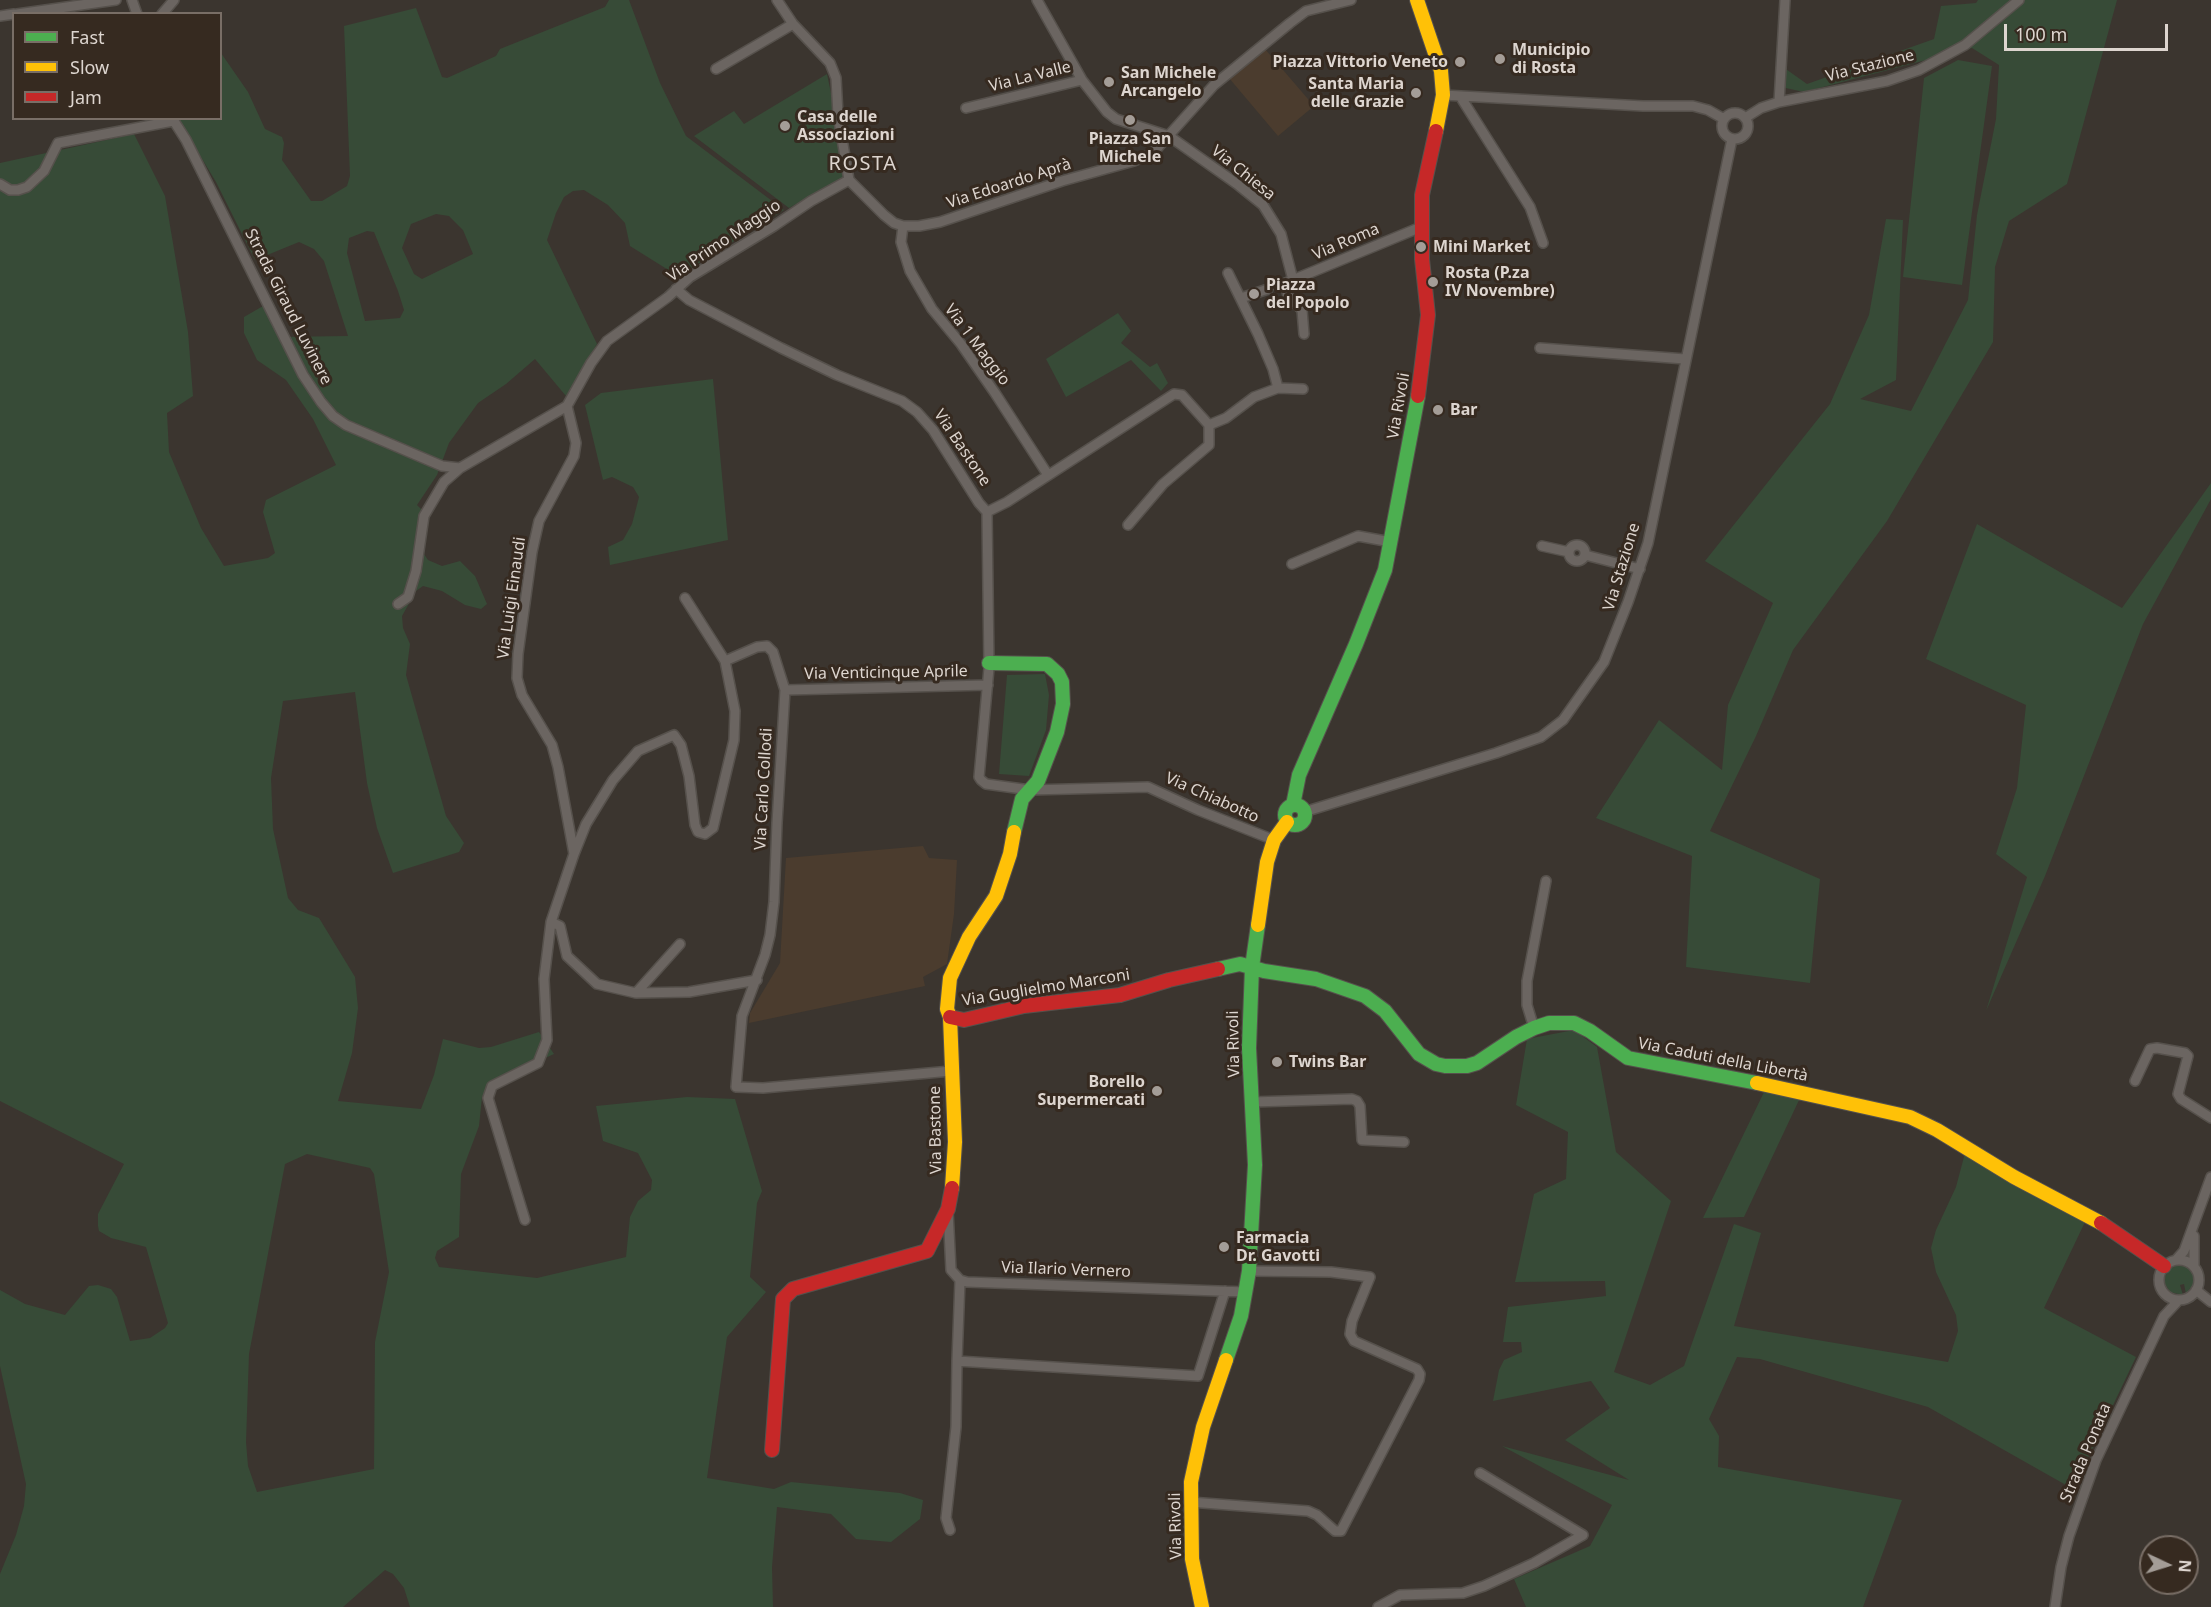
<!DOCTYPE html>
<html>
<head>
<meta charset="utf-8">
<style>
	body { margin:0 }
	#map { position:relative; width:2211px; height:1607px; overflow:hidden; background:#3b352f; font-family:"Noto Sans",sans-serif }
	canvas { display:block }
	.legend { position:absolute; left:12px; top:12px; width:210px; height:108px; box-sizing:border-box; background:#362a20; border:2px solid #796e66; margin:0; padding:8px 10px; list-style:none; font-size:18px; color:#ddd5cf }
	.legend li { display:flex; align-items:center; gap:12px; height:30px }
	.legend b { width:30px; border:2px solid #796e66 }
	.north { position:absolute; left:2139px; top:1535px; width:60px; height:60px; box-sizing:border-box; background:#362a20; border:2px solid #796e66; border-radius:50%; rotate:94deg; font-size:16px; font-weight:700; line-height:24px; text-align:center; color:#ddd5cf }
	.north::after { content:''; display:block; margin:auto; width:21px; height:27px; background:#a49d97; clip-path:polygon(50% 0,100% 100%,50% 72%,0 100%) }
	.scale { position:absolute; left:2004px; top:24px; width:164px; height:27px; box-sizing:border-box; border:3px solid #ddd5cf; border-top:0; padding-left:8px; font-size:18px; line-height:21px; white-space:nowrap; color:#ddd5cf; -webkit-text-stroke:4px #362a20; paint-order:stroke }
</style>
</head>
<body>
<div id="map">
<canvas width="2211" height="1607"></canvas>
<ul class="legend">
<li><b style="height:8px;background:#4caf50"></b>Fast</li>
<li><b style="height:8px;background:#ffc107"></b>Slow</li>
<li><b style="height:8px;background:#c62828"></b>Jam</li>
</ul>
<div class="north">N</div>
<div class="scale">100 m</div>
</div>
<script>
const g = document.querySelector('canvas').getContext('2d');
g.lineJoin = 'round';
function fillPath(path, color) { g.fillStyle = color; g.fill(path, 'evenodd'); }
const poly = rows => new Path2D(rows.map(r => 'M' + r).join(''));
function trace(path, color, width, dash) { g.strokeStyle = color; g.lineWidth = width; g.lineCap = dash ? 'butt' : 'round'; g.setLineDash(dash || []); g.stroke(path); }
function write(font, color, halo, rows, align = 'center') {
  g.font = font + ' "Noto Sans",sans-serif'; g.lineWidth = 6; g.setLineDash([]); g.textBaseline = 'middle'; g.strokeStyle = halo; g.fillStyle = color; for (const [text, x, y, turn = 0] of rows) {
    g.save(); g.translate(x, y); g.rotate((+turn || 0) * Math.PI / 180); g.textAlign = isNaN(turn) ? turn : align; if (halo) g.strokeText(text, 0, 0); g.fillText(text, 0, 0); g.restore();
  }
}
const built = poly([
	[1265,49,1314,106,1278,136,1229,78],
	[923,846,929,858,957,860,954,914,947,964,923,977,925,986,749,1023,750,1013,780,963,786,858]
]);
const green = poly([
	[609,0,629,0,660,83,686,136,784,210,678,276,630,246,625,223,608,205,584,190,573,191,564,197,556,213,547,240,597,344,566,396,535,359,506,384,478,403,449,443,437,475,417,505,421,509,416,542,428,560,442,566,460,561,475,576,487,604,481,609,465,605,442,591,423,586,416,591,402,616,403,628,410,644,406,675,446,816,464,843,459,852,393,873,377,828,367,783,355,692,283,701,271,778,273,829,288,898,298,910,319,918,355,977,358,1008,352,1053,338,1101,421,1109,434,1075,443,1039,479,1048,491,1047,539,1032,554,1054,490,1083,482,1097,479,1126,461,1174,459,1237,437,1251,435,1258,439,1267,537,1278,626,1257,630,1217,638,1201,651,1190,652,1180,638,1153,603,1141,596,1106,687,1097,735,1099,762,1191,757,1203,750,1277,766,1292,727,1337,707,1478,774,1489,791,1482,900,1493,923,1500,920,1519,891,1542,856,1539,831,1514,777,1507,772,1567,773,1607,410,1607,404,1588,393,1574,385,1570,343,1607,0,1607,0,1574,16,1535,24,1506,26,1484,0,1366,0,1290,25,1304,65,1315,89,1286,98,1285,111,1289,117,1297,130,1341,150,1338,165,1328,168,1323,146,1247,111,1238,99,1231,98,1226,98,1214,124,1164,0,1101,0,163,134,134,165,196,188,332,193,396,167,413,169,452,201,528,224,566,268,558,275,553,263,512,266,500,336,465,313,419,286,380,257,360,244,333,244,317,263,306,278,337,348,336,324,261,314,249,299,242,255,260,216,182,178,119,220,118,221,53,248,92,265,129,282,137,284,143,282,160,311,201,322,201,347,186,350,176,344,26,416,8,442,77,447,78,496,56,500,49,605,7],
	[436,214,449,216,463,230,473,254,422,279,414,274,402,248,411,224],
	[367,231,374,232,398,291,404,310,400,318,365,321,347,253,349,238],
	[307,1154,370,1168,374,1174,389,1272,375,1342,374,1469,257,1492,248,1466,246,1442,249,1354,285,1164],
	[1978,0,2117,0,2067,184,2009,221,1995,267,1993,342,1887,521,1793,650,1756,736,1710,831,1820,879,1810,983,1686,967,1692,856,1596,818,1659,720,1722,770,1728,705,1773,603,1705,561,1830,404,1869,315,1886,219,1903,220,1896,380,1860,399,1911,411,1968,300,1977,215,1996,119,1999,65,1972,48,1804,92,1781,87,1783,67,1807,84,1934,39,1941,6,1976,3],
	[1958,60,1992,66,1962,285,1903,277,1924,78],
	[827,74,848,175,789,208,694,136,734,111,744,124],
	[1118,313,1131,331,1121,343,1150,367,1157,363,1168,383,1161,391,1131,360,1066,397,1046,359],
	[713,379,728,540,610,565,608,547,623,540,632,524,639,497,633,487,612,477,603,480,585,405,601,393],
	[2211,483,2211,499,2143,624,2045,876,1986,1011,2027,877,1996,854,2017,788,2026,705,1926,659,1977,524,2122,608],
	[1045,674,1049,695,1046,730,1029,776,999,774,1007,675],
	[1574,1030,1597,1047,1616,1152,1671,1201,1614,1372,1650,1385,1684,1366,1734,1224,1761,1233,1734,1326,1948,1362,1958,1331,1956,1315,1936,1272,1931,1248,1936,1230,1956,1187,1965,1153,2009,1180,2085,1222,2044,1308,2136,1357,2073,1489,1928,1407,1760,1359,1737,1357,1709,1419,1719,1436,1718,1467,1902,1500,1863,1607,1526,1607,1514,1579,1590,1546,1612,1505,1502,1446,1629,1480,1565,1440,1610,1408,1591,1381,1493,1401,1499,1370,1504,1360,1522,1352,1521,1342,1503,1342,1508,1307,1606,1296,1605,1281,1515,1282,1534,1194,1566,1179,1568,1132,1516,1105,1527,1039],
	[1766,1088,1800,1098,1744,1217,1703,1218],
	[2177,1265,2187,1267,2194,1275,2193,1285,2186,1294,2184,1284,2180,1285,2183,1295,2170,1292,2165,1284,2164,1279,2168,1270]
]);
const street = poly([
	[132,0,137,14],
	[777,0,793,24,830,63,836,78,838,115,849,180],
	[1037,0,1082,80,1107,112,1116,119,1169,136,1237,184,1263,205,1281,234,1293,280],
	[17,14,116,0],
	[162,14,174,0],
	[0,16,14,14],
	[716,69,793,24],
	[1443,95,1643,106,1693,106,1708,110,1724,119],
	[1460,96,1530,207,1543,243],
	[1779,102,1785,0],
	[966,108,1082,80],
	'1722 126a13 13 0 1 1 26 0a13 13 0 1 1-26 0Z',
	[172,118,186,140,303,375,321,402,333,416,346,425,442,466,460,468],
	[1745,118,1761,108,1779,102,1887,81,1919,70,1965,45,2019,0],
	[849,180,884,215,894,223,903,226,919,226,940,222,1062,181,1134,161,1153,153,1214,85,1290,23,1306,11,1351,0],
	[0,184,10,190,18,190,27,187,44,171,58,143,173,121],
	[903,226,901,242,910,271,932,309,961,344,995,393,1048,475],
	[1228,273,1258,334,1273,369,1278,388],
	[1285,283,1288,296,1302,310,1304,334],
	[1283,284,1421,227],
	[676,289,689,300,781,348,837,375,902,401,917,412,933,430,979,503,987,512,989,668,979,777,981,780,986,784,1030,790,1148,787,1198,810,1274,840],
	[1241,298,1268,289],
	[1540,348,1685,359],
	[987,512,1007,502,1174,394,1182,395,1209,425,1226,418,1254,397,1278,388,1303,389],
	[1128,525,1163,484,1209,445,1209,425],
	'1569 553a8 8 0 1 1 16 0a8 8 0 1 1-16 0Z',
	[1542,546,1569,552],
	[1585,555,1640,569],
	[1292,564,1358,536,1391,542],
	[398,604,408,597,416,571,424,516,444,482,460,468,567,406,591,363,607,341,668,297,690,277,774,226,811,201,849,180],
	[725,661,757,647,767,646,773,652,785,690,777,823,774,902,770,935,765,955,742,1016,736,1087,763,1088,951,1071],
	[785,690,988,685],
	[1304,812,1496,753,1541,737,1563,720,1604,662,1628,602,1648,543,1732,139],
	[574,854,586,824,613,780,638,751,674,735,681,745,689,776,695,825,698,832,705,834,713,828,734,740,735,711,725,661,685,598],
	[551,922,560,926,567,956,597,984,636,993,689,992,757,980],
	[636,993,680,944],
	[1534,1028,1527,1005,1527,981,1546,881],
	[2135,1081,2150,1049,2157,1048,2185,1053,2188,1056,2178,1094,2181,1099,2211,1118],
	[1252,1102,1352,1099,1357,1101,1360,1106,1362,1140,1404,1142],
	[948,1211,951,1270,960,1280,967,1282,1246,1292],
	[525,1220,488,1098,492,1086,538,1063,547,1040,544,979,551,922,574,854,558,767,552,745,522,695,517,678,518,654,532,552,539,521,574,456,576,443,567,406],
	'2159 1280a20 20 0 1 1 40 0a20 20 0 1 1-40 0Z',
	[2176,1260,2184,1251,2211,1177],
	[2194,1267,2194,1236],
	[960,1280,957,1361,1198,1376,1225,1291],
	[2196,1290,2211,1302],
	[1190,1502,1308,1511,1317,1515,1335,1531,1341,1531,1419,1380,1420,1374,1417,1369,1354,1341,1350,1334,1352,1321,1370,1277,1331,1272,1249,1271],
	[950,1530,946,1518,956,1427,957,1361],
	[1378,1607,1400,1595,1463,1593,1484,1586,1534,1563,1583,1535,1480,1473],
	[2055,1607,2061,1567,2069,1536,2096,1460,2164,1316,2178,1301]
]);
const fast = poly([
	[989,663,1047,664,1058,674,1062,682,1063,704,1057,732,1038,781,1022,799,1014,832],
	'1285 815a10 10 0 1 1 20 0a10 10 0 1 1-20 0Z',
	[1293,805,1299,775,1356,644,1385,570,1418,396],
	[1218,969,1240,964,1264,971,1316,979,1365,996,1385,1011,1419,1054,1436,1064,1445,1066,1467,1066,1477,1063,1516,1037,1534,1028,1549,1023,1574,1023,1590,1031,1628,1058,1757,1083],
	[1226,1360,1241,1316,1249,1271,1255,1165,1249,1048,1252,967,1258,925]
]);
const slow = poly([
	[1417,0,1441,71,1443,95,1436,131],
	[1258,925,1267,862,1274,840,1287,822],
	[1757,1083,1910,1117,1937,1130,2014,1177,2101,1223],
	[952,1188,955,1142,950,1017,947,1009,950,978,969,937,996,896,1010,854,1014,832],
	[1202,1607,1192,1559,1191,1482,1203,1427,1226,1360]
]);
const jam = poly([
	[1418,396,1428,315,1422,259,1422,195,1436,131],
	[950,1017,964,1020,1024,1006,1120,995,1169,980,1218,969],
	[2101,1223,2164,1266],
	[772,1450,783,1299,793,1289,927,1251,948,1209,952,1188]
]);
const markers = [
	[1500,59,6,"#a49d97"],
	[1460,62,6,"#a49d97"],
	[1109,82,6,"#a49d97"],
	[1416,93,6,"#a49d97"],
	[1130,120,6,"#a49d97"],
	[785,126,6,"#a49d97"],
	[1421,247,6,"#a49d97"],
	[1433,282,6,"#a49d97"],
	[1254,294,6,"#a49d97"],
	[1438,410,6,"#a49d97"],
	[1277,1062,6,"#a49d97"],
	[1157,1091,6,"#a49d97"],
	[1224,1247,6,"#a49d97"]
];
const poiNames = [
	["Municipio",1512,50],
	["di Rosta",1512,68],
	["Piazza Vittorio Veneto",1448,62,"right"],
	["San Michele",1121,73],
	["Arcangelo",1121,91],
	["Santa Maria",1404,84,"right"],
	["delle Grazie",1404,102,"right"],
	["Casa delle",797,117],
	["Associazioni",797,135],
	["Piazza San",1130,139,"center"],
	["Michele",1130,157,"center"],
	["Mini Market",1433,247],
	["Rosta (P.za",1445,273],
	["IV Novembre)",1445,291],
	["Piazza",1266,285],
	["del Popolo",1266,303],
	["Bar",1450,410],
	["Twins Bar",1289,1062],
	["Borello",1145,1082,"right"],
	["Supermercati",1145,1100,"right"],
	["Farmacia",1236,1238],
	["Dr. Gavotti",1236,1256]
];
const streetNames = [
	["Via Stazione",1870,66,-14],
	["Via La Valle",1030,77,-14],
	["Via Chiesa",1243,173,39],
	["Via Edoardo Aprà",1009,184,-18],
	["Via Primo Maggio",724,241,-34],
	["Via Roma",1346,242,-23],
	["Strada Giraud Luvinere",288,307,63],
	["Via 1 Maggio",977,345,53],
	["Via Rivoli",1399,406,-80],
	["Via Bastone",962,448,56],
	["Via Stazione",1622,567,-73],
	["Via Luigi Einaudi",512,598,-82],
	["Via Venticinque Aprile",886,673,-1],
	["Via Carlo Collodi",764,789,-87],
	["Via Chiabotto",1212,798,24],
	["Via Guglielmo Marconi",1046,988,-9],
	["Via Rivoli",1234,1044,-91],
	["Via Caduti della Libertà",1723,1060,11],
	["Via Bastone",936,1130,-91],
	["Via Ilario Vernero",1066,1270,2],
	["Strada Ponata",2086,1453,-67],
	["Via Rivoli",1176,1526,-91]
];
const quarterNames = [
	["ROSTA",863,164]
];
fillPath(built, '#4b3c2e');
fillPath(green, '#374b37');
trace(street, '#56514c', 12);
trace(fast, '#56514c', 16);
trace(slow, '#56514c', 16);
trace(jam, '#56514c', 16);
trace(street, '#6b6561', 9);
trace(fast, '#4caf50', 14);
trace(slow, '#ffc107', 14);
trace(jam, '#c62828', 14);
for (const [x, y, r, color] of markers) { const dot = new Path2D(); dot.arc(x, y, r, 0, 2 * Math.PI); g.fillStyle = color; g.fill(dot); trace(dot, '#362a20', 2); }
write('bold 16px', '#ddd5cf', '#362a20', poiNames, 'left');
write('16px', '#ddd5cf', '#362a20', streetNames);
g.letterSpacing = '1.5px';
write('20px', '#ddd5cf', '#362a20', quarterNames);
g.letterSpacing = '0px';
</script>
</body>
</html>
